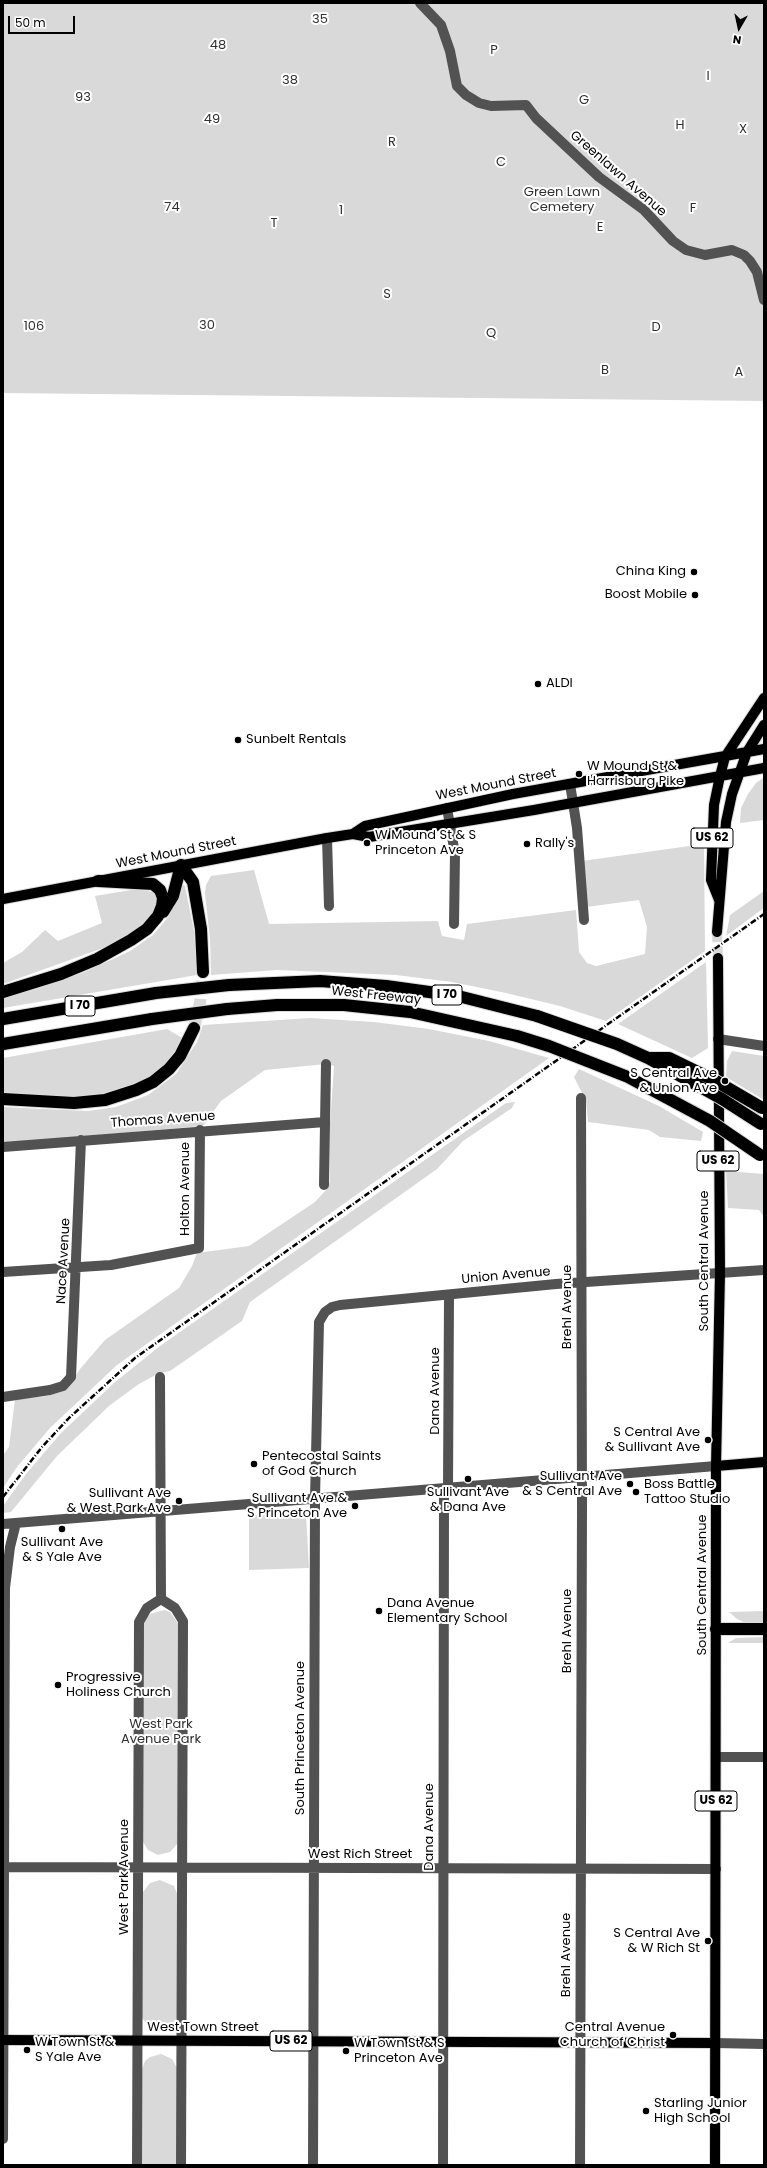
<!DOCTYPE html>
<html>
<head>
<meta charset="utf-8">
<style>
	body { margin:0 }
	#map { position:relative; width:767px; height:2168px; overflow:hidden; background:#fff; font-family:Poppins,sans-serif }
	canvas { display:block }
	.frame { position:absolute; inset:0; border:4px solid #000; pointer-events:none }
	.north { position:absolute; left:719px; top:8px; width:40px; height:40px; -webkit-text-stroke:3px #fff; paint-order:stroke; rotate:189deg; font-size:11px; font-weight:700; line-height:16px; text-align:center; color:#000 }
	.north::after { content:''; display:block; margin:auto; width:14px; height:18px; background:#000; clip-path:polygon(50% 0,100% 100%,50% 72%,0 100%) }
	.scale { position:absolute; left:8px; top:16px; width:67px; height:18px; box-sizing:border-box; border:2px solid #000; border-top:0; padding-left:5px; font-size:12px; line-height:14px; white-space:nowrap; color:#000; -webkit-text-stroke:3px #fff; paint-order:stroke }
</style>
</head>
<body>
<div id="map">
<canvas width="767" height="2168"></canvas>
<div class="frame"></div>
<div class="north">N</div>
<div class="scale">50 m</div>
</div>
<script>
const g = document.querySelector('canvas').getContext('2d');
g.lineJoin = 'round';
function fillPath(path, color) { g.fillStyle = color; g.fill(path, 'evenodd'); }
const poly = rows => new Path2D(rows.map(r => 'M' + r).join(''));
function trace(path, color, width, dash) { g.strokeStyle = color; g.lineWidth = width; g.lineCap = dash ? 'butt' : 'round'; g.setLineDash(dash || []); g.stroke(path); }
function write(font, color, halo, rows, align = 'center') {
  g.font = font + ' Poppins,sans-serif'; g.lineWidth = 4; g.setLineDash([]); g.textBaseline = 'middle'; g.strokeStyle = halo; g.fillStyle = color; for (const [text, x, y, turn = 0] of rows) {
    g.save(); g.translate(x, y); g.rotate((+turn || 0) * Math.PI / 180); g.textAlign = isNaN(turn) ? turn : align; if (halo) g.strokeText(text, 0, 0); g.fillText(text, 0, 0); g.restore();
  }
}
const green = poly([
	[3,3,764,3,764,401,3,393],
	[764,777,764,820,740,823,741,808,748,794,756,783],
	[704,844,705,951,606,1021,560,1006,506,993,452,982,396,975,277,970,211,975,210,939,205,894,206,885,211,876,254,870,269,924,438,921,442,936,464,940,467,924,576,910,579,952,587,963,596,966,645,954,647,927,639,900,586,907,582,861],
	[182,884,185,886,194,931,197,975,3,1008,3,998,36,989,85,972,130,951,153,935,169,916],
	[137,889,157,893,158,902,154,912,145,922,130,934,103,948,3,984,3,963,22,952,45,930,58,941,102,923,95,896],
	[764,891,764,908,726,936,730,915],
	[706,962,708,1048,692,1058,618,1024],
	[310,1018,374,1022,429,1029,489,1041,549,1058,117,1365,50,1428,17,1467,3,1488,3,1455,9,1447,15,1399,47,1396,63,1391,71,1383,80,1369,105,1340,179,1288,192,1266,197,1253,249,1246,315,1202,326,1190,330,1182,330,1125,334,1066,326,1064,265,1070,221,1101,203,1126,3,1143,3,1107,88,1111,116,1107,148,1095,176,1074,197,1042,203,1025],
	[167,1029,184,1039,165,1064,146,1080,130,1088,100,1095,67,1098,3,1095,3,1058],
	[732,1051,764,1056,764,1100,726,1077,727,1061],
	[579,1069,659,1106,703,1132,701,1141,660,1137,649,1130,588,1122,586,1101,574,1077],
	[515,1102,512,1108,463,1141,437,1169,250,1302,242,1321,170,1371,159,1373,139,1384,110,1405,57,1456,11,1512,3,1513,3,1506,26,1474,61,1433,114,1383,160,1346,506,1103],
	[726,1171,764,1174,764,1217,759,1210,728,1208],
	[306,1513,309,1568,249,1570,249,1516],
	[164,1610,170,1612,178,1623,178,1843,170,1852,158,1855,148,1850,143,1842,143,1629,145,1620,150,1614],
	[764,1611,764,1623,746,1623,737,1619,729,1612],
	[764,1637,764,1643,728,1643,736,1638],
	[160,1880,174,1886,178,1896,177,2018,168,2028,163,2029,150,2027,142,2018,143,1892,150,1883],
	[161,2054,172,2059,177,2068,177,2165,141,2165,141,2072,145,2061,150,2057]
]);
const majorTunnel = poly([
	[717,932,718,958]
]);
const highwayTunnel = poly([
	[194,1028,200,1003,203,972]
]);
const minor = poly([
	[420,3,441,25,450,51,457,86,466,95,479,103,491,106,526,105,536,118,599,177,644,210,673,241,686,250,705,255,732,250,744,255,750,261,757,272,764,300],
	[570,784,577,828,584,920],
	[447,808,455,854,454,924],
	[327,838,329,906],
	[718,1039,764,1046],
	[3,1147,325,1122],
	[324,1185,326,1064],
	[3,1272,111,1265,199,1248,200,1130],
	[160,1377,161,1599],
	[3,1397,50,1390,63,1386,71,1377,81,1140],
	[448,1488,449,1295],
	[3,1524,716,1466],
	[161,1599,175,1608,183,1621,181,2165],
	[716,1757,764,1757],
	[3,1867,716,1869],
	[715,2043,764,2044],
	[3,2139,5,1588,10,1547,16,1523],
	[137,2165,139,1622,147,1608,161,1599],
	[313,2165,315,1499,319,1322,325,1312,332,1307,340,1305,556,1284,764,1270],
	[443,2165,444,1488],
	[580,2165,582,1506,581,1098]
]);
const major = poly([
	[353,834,365,826,513,794,764,749],
	[3,899,327,838,353,834,369,837,534,810,764,768],
	[719,900,711,880,714,805,720,776,725,757,764,698],
	[717,932,726,822,732,794,747,752,764,725],
	[716,1466,764,1462],
	[3,2040,715,2043],
	[715,2165,716,1466,720,1273,718,958]
]);
const highway = poly([
	[181,865,193,882,201,929,203,972],
	[163,912,173,896,181,865],
	[229,985,320,981,386,986,458,996,537,1016],
	[3,992,61,974,97,959,131,940,147,929,158,916,162,906,163,898,160,890,153,884,98,881],
	[227,1009,277,1005,344,1005,410,1012,517,1036],
	[3,1019,156,993],
	[3,1044,152,1019],
	[3,1099,74,1103,105,1100,136,1090,153,1082,169,1069,180,1056,194,1028],
	[716,1629,764,1629]
]);
const rail = poly([
	[3,1497,42,1447,69,1418,135,1358,764,914]
]);
const highwayBridge = poly([
	[156,993,229,985],
	[537,1016,617,1044,648,1058,722,1099,761,1124],
	[152,1019,227,1009],
	[517,1036,549,1046,628,1077,710,1121,760,1155],
	[649,1058,669,1058,714,1080,762,1108]
]);
const markers = [
	[694,572,4,"#000"],
	[695,595,4,"#000"],
	[538,684,4,"#000"],
	[238,740,4,"#000"],
	[579,774,4,"#000"],
	[367,843,4,"#000"],
	[527,844,4,"#000"],
	[725,1081,4,"#000"],
	[708,1440,4,"#000"],
	[254,1464,4,"#000"],
	[468,1479,4,"#000"],
	[630,1484,4,"#000"],
	[636,1492,4,"#000"],
	[179,1501,4,"#000"],
	[355,1506,4,"#000"],
	[62,1529,4,"#000"],
	[379,1611,4,"#000"],
	[58,1685,4,"#000"],
	[708,1941,4,"#000"],
	[673,2035,4,"#000"],
	[27,2050,4,"#000"],
	[346,2051,4,"#000"],
	[646,2111,4,"#000"]
];
const shields = [
	[712,838,42],
	[447,995,30],
	[80,1006,30],
	[718,1161,42],
	[716,1801,42],
	[291,2041,42]
];
const shieldNames = [
	["US 62",712,838],
	["I 70",447,995],
	["I 70",80,1006],
	["US 62",718,1161],
	["US 62",716,1801],
	["US 62",291,2041]
];
const parkNames = [
	["35",320,20],
	["48",218,46],
	["P",494,51],
	["I",708,77],
	["38",290,81],
	["93",83,98],
	["G",584,101],
	["49",212,120],
	["H",680,126],
	["X",743,130],
	["R",392,143],
	["C",501,163],
	["Green Lawn",562,193],
	["Cemetery",562,208],
	["74",172,208],
	["F",693,209],
	["1",341,211],
	["T",274,224],
	["E",600,228],
	["S",387,295],
	["30",207,326],
	["106",34,327],
	["D",656,328],
	["Q",491,334],
	["B",605,371],
	["A",739,373],
	["West Park",161,1725],
	["Avenue Park",161,1740]
];
const streetNames = [
	["Greenlawn Avenue",618,174,41],
	["West Mound Street",496,785,-11],
	["West Mound Street",176,853,-11],
	["West Freeway",376,996,6],
	["Thomas Avenue",163,1120,-4],
	["Holton Avenue",186,1189,-90],
	["Nace Avenue",64,1261,-87],
	["South Central Avenue",705,1261,-90],
	["Union Avenue",506,1276,-5],
	["Brehl Avenue",568,1307,-90],
	["Dana Avenue",436,1391,-90],
	["South Central Avenue",703,1585,-90],
	["Brehl Avenue",568,1631,-90],
	["South Princeton Avenue",301,1738,-90],
	["Dana Avenue",430,1827,-90],
	["West Rich Street",360,1855],
	["West Park Avenue",125,1877,-90],
	["Brehl Avenue",567,1955,-90],
	["West Town Street",203,2028]
];
const poiNames = [
	["China King",686,572,"right"],
	["Boost Mobile",687,595,"right"],
	["ALDI",546,684],
	["Sunbelt Rentals",246,740],
	["W Mound St &",587,767],
	["Harrisburg Pike",587,782],
	["W Mound St & S",375,836],
	["Princeton Ave",375,851],
	["Rally's",535,844],
	["S Central Ave",717,1074,"right"],
	["& Union Ave",717,1089,"right"],
	["S Central Ave",700,1433,"right"],
	["& Sullivant Ave",700,1448,"right"],
	["Pentecostal Saints",262,1457],
	["of God Church",262,1472],
	["Sullivant Ave",622,1477,"right"],
	["& S Central Ave",622,1492,"right"],
	["Boss Battle",644,1485],
	["Tattoo Studio",644,1500],
	["Sullivant Ave",468,1493,"center"],
	["& Dana Ave",468,1508,"center"],
	["Sullivant Ave",171,1494,"right"],
	["& West Park Ave",171,1509,"right"],
	["Sullivant Ave &",347,1499,"right"],
	["S Princeton Ave",347,1514,"right"],
	["Sullivant Ave",62,1543,"center"],
	["& S Yale Ave",62,1558,"center"],
	["Dana Avenue",387,1604],
	["Elementary School",387,1619],
	["Progressive",66,1678],
	["Holiness Church",66,1693],
	["S Central Ave",700,1934,"right"],
	["& W Rich St",700,1949,"right"],
	["Central Avenue",665,2028,"right"],
	["Church of Christ",665,2043,"right"],
	["W Town St &",35,2043],
	["S Yale Ave",35,2058],
	["W Town St & S",354,2044],
	["Princeton Ave",354,2059],
	["Starling Junior",654,2104],
	["High School",654,2119]
];
fillPath(green, '#d9d9d9');
trace(majorTunnel, '#d9d9d9', 10, [10, 5]);
trace(highwayTunnel, '#d9d9d9', 12, [12, 6]);
trace(major, '#dbdbdb', 12);
trace(highway, '#dbdbdb', 14);
trace(minor, '#525252', 10);
trace(major, '#000', 10);
trace(highway, '#000', 12);
trace(rail, '#000', 2.5, [6, 2, 1, 2]);
trace(highwayBridge, '#dbdbdb', 14, []);
trace(highwayBridge, '#000', 12);
for (const [x, y, r, color] of markers) { const dot = new Path2D(); dot.arc(x, y, r, 0, 2 * Math.PI); g.fillStyle = color; g.fill(dot); trace(dot, '#fff', 1.5); }
for (const [x, y, w] of shields) { const box = new Path2D(); box.roundRect(x - w / 2, y - 10, w, 20, 3); g.fillStyle = '#fff'; g.fill(box); trace(box, '#000', 1); }
write('bold 12px', '#000', null, shieldNames);
write('13px', '#303030', '#fff', parkNames);
write('13px', '#000', '#fff', streetNames);
write('13px', '#000', '#fff', poiNames, 'left');
</script>
</body>
</html>
